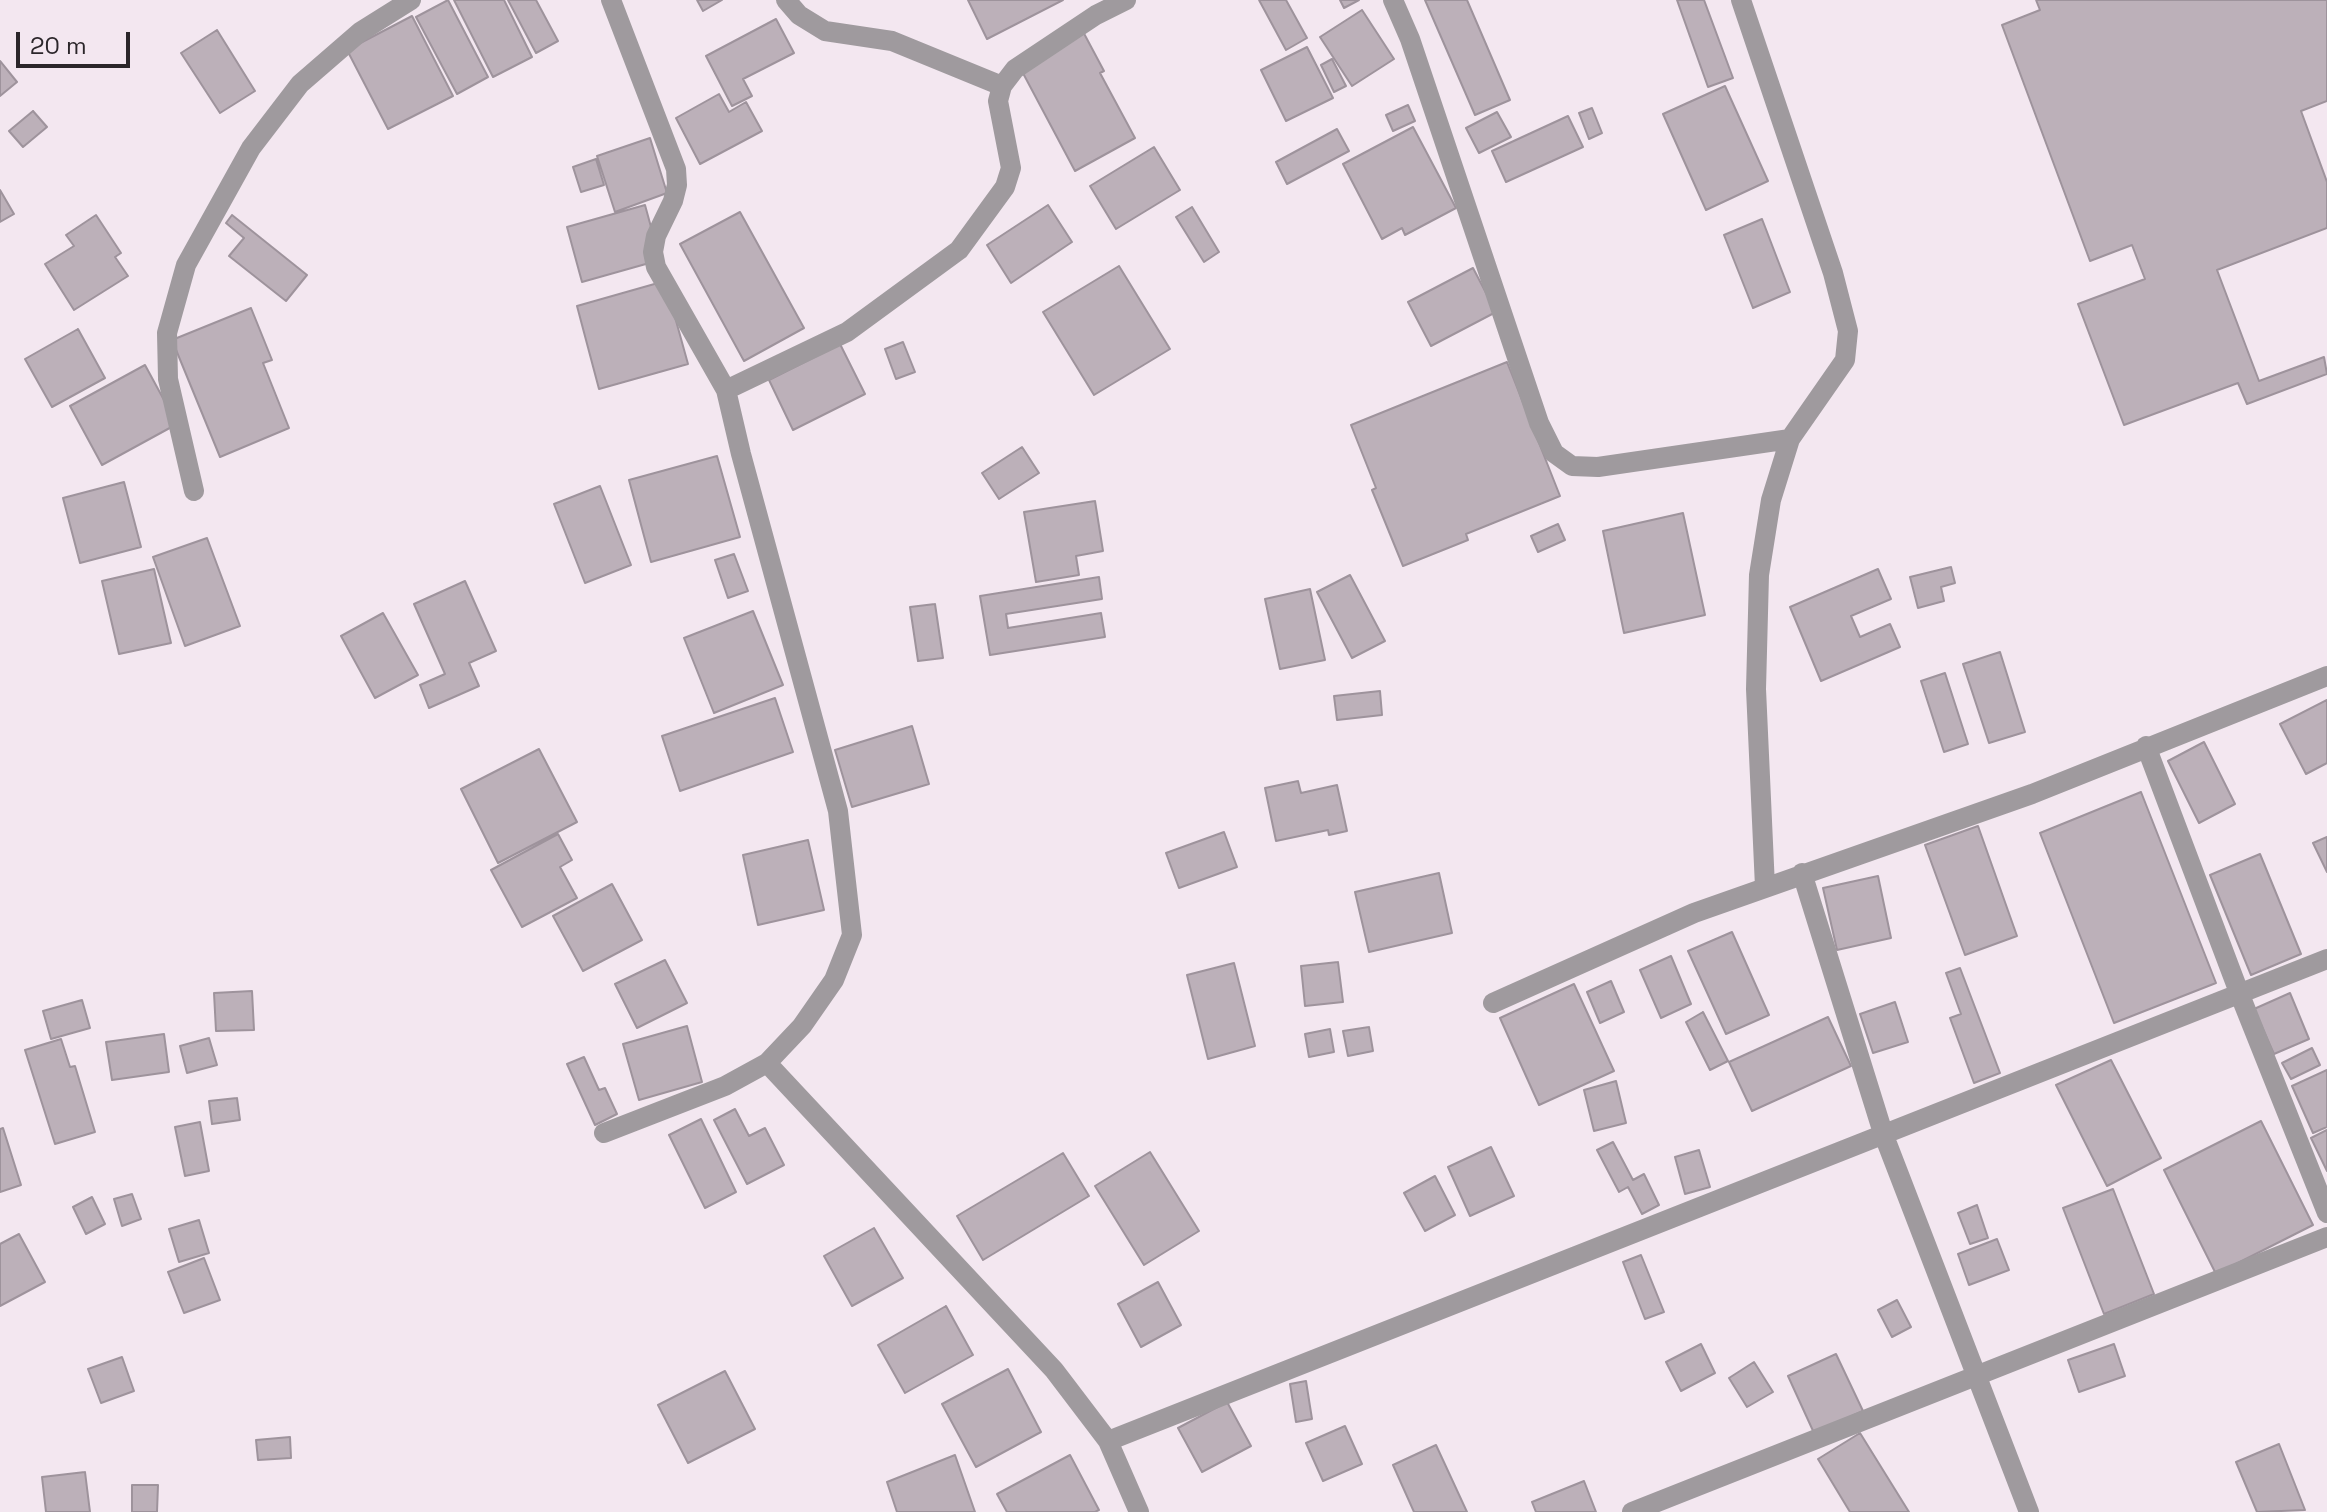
<!DOCTYPE html>
<html>
<head>
<meta charset="utf-8">
<style>
	body { margin:0 }
	#map { position:relative; width:2327px; height:1512px; overflow:hidden; background:#f3e7f0; font-family:"Space Grotesk",sans-serif }
	canvas { display:block }
	.scale { position:absolute; left:16px; top:32px; width:114px; height:36px; box-sizing:border-box; border:4px solid #2b262a; border-top:0; padding-left:10px; font-size:24px; line-height:28px; white-space:nowrap; color:#2b262a; -webkit-text-stroke:6px #f3e7f0; paint-order:stroke }
</style>
</head>
<body>
<div id="map">
<canvas width="2327" height="1512"></canvas>
<div class="scale">20 m</div>
</div>
<script>
const g = document.querySelector('canvas').getContext('2d');
g.lineJoin = 'round';
function fillPath(path, color) { g.fillStyle = color; g.fill(path, 'evenodd'); }
const poly = rows => new Path2D(rows.map(r => 'M' + r).join(''));
function trace(path, color, width, dash) { g.strokeStyle = color; g.lineWidth = width; g.lineCap = dash ? 'butt' : 'round'; g.setLineDash(dash || []); g.stroke(path); }
const building = poly([
	[448,0,488,77,457,94,416,17,448,0],
	[454,0,504,0,532,57,493,77,454,0],
	[508,0,536,0,558,41,536,53,508,0],
	[697,0,722,0,703,11,697,0],
	[968,0,1063,0,987,39,968,0],
	[1259,0,1286,0,1307,38,1286,50,1259,0],
	[1340,0,1359,0,1344,8,1340,0],
	[1425,0,1467,0,1510,100,1475,115,1425,0],
	[1677,0,1704,0,1733,78,1708,87,1677,0],
	[2036,0,2327,0,2327,101,2301,111,2327,182,2327,228,2217,270,2259,381,2324,357,2327,374,2247,404,2238,383,2124,425,2078,304,2145,279,2132,245,2090,261,2002,25,2040,10,2036,0],
	[1362,10,1394,59,1352,86,1320,37,1362,10],
	[412,16,453,96,388,129,347,50,412,16],
	[776,19,794,53,743,79,752,96,732,106,706,56,776,19],
	[1080,26,1104,71,1100,73,1135,138,1075,171,1016,60,1080,26],
	[217,30,255,91,220,113,181,53,217,30],
	[1307,47,1333,98,1286,121,1261,70,1307,47],
	[1332,59,1346,86,1334,92,1321,65,1332,59],
	[0,61,17,82,0,96,0,61],
	[1725,86,1768,181,1706,210,1663,114,1725,86],
	[719,94,729,112,746,102,762,131,700,164,676,118,719,94],
	[1408,105,1415,121,1393,131,1386,115,1408,105],
	[1592,108,1602,133,1589,139,1579,113,1592,108],
	[33,111,47,127,23,147,9,131,33,111],
	[1497,112,1511,137,1479,153,1466,128,1497,112],
	[1568,116,1583,147,1506,182,1492,151,1568,116],
	[1413,127,1456,208,1405,235,1402,228,1382,239,1343,164,1413,127],
	[1337,129,1349,151,1287,184,1276,162,1337,129],
	[650,138,667,193,615,212,597,156,650,138],
	[1154,147,1180,190,1116,229,1090,186,1154,147],
	[596,159,604,185,581,192,573,167,596,159],
	[0,190,14,214,0,222,0,190],
	[645,205,660,260,582,282,567,227,645,205],
	[1048,205,1072,242,1011,283,987,245,1048,205],
	[1192,207,1219,252,1204,262,1176,217,1192,207],
	[740,212,804,328,744,361,680,244,740,212],
	[96,215,121,253,115,257,128,276,74,310,45,264,74,246,66,235,96,215],
	[232,215,307,275,286,301,229,256,244,238,226,223,232,215],
	[1762,219,1790,292,1753,308,1724,235,1762,219],
	[1119,266,1170,349,1094,395,1043,312,1119,266],
	[1473,268,1496,312,1431,346,1408,302,1473,268],
	[665,281,688,364,599,389,577,306,665,281],
	[251,308,272,360,263,363,289,428,220,457,172,340,251,308],
	[78,329,105,378,52,407,25,359,78,329],
	[903,342,915,372,896,379,885,349,903,342],
	[840,344,865,394,793,430,769,380,840,344],
	[1507,362,1560,496,1466,534,1468,540,1403,566,1372,490,1376,488,1351,425,1507,362],
	[145,365,177,424,102,465,70,406,145,365],
	[1022,447,1039,473,999,499,982,473,1022,447],
	[717,456,740,537,651,562,629,480,717,456],
	[124,482,141,547,80,563,63,498,124,482],
	[600,486,631,565,585,583,554,504,600,486],
	[1095,501,1103,551,1076,556,1079,575,1036,582,1024,512,1095,501],
	[1683,513,1705,615,1624,633,1603,531,1683,513],
	[1558,524,1565,540,1538,552,1531,536,1558,524],
	[207,538,240,626,185,646,153,557,207,538],
	[734,554,748,591,728,598,715,560,734,554],
	[1951,567,1955,583,1941,587,1944,601,1918,608,1910,577,1951,567],
	[154,569,171,643,119,654,102,581,154,569],
	[1878,569,1891,599,1851,616,1860,637,1890,624,1900,647,1821,681,1790,607,1878,569],
	[1350,575,1385,641,1352,658,1317,592,1350,575],
	[1099,577,1102,599,1006,614,1008,628,1101,613,1105,637,990,655,980,596,1099,577],
	[465,581,496,651,469,663,479,686,429,708,420,685,445,674,414,604,465,581],
	[1310,589,1325,660,1280,669,1265,599,1310,589],
	[935,604,943,658,918,661,910,607,935,604],
	[753,611,783,685,714,713,684,638,753,611],
	[383,613,418,675,375,698,341,636,383,613],
	[2000,652,2025,732,1989,743,1963,664,2000,652],
	[1945,673,1968,744,1944,752,1921,681,1945,673],
	[1380,691,1382,715,1337,720,1334,696,1380,691],
	[775,698,793,752,680,791,662,736,775,698],
	[2327,700,2327,763,2306,774,2280,724,2327,700],
	[912,726,929,784,852,807,835,750,912,726],
	[2204,742,2235,804,2199,823,2168,761,2204,742],
	[539,749,577,822,498,863,461,789,539,749],
	[1298,781,1301,793,1337,785,1347,831,1329,835,1328,830,1276,841,1265,788,1298,781],
	[2141,792,2216,983,2114,1023,2040,833,2141,792],
	[1978,826,2017,936,1965,955,1925,845,1978,826],
	[1224,832,1237,867,1179,888,1166,853,1224,832],
	[558,834,572,860,560,867,577,898,522,927,491,870,558,834],
	[2327,837,2327,872,2313,843,2327,837],
	[808,840,824,910,758,925,743,855,808,840],
	[2260,854,2301,954,2251,975,2210,875,2260,854],
	[1439,873,1452,933,1369,952,1355,892,1439,873],
	[1878,876,1891,938,1837,950,1823,888,1878,876],
	[612,884,642,940,583,971,553,916,612,884],
	[1732,932,1769,1015,1726,1034,1688,951,1732,932],
	[1671,956,1691,1004,1661,1018,1640,970,1671,956],
	[665,960,687,1003,637,1028,615,984,665,960],
	[1338,962,1343,1002,1305,1006,1301,966,1338,962],
	[1234,963,1255,1046,1208,1059,1187,975,1234,963],
	[1960,968,2000,1073,1974,1083,1950,1018,1961,1014,1946,973,1960,968],
	[1611,981,1624,1012,1600,1023,1587,992,1611,981],
	[1574,984,1614,1071,1539,1105,1500,1018,1574,984],
	[252,991,254,1030,216,1031,214,993,252,991],
	[2290,993,2309,1039,2274,1054,2254,1009,2290,993],
	[82,1000,90,1028,51,1039,43,1011,82,1000],
	[1895,1002,1908,1042,1873,1053,1860,1014,1895,1002],
	[1703,1012,1728,1061,1710,1070,1686,1022,1703,1012],
	[1828,1017,1851,1066,1752,1111,1729,1062,1828,1017],
	[687,1026,702,1082,639,1100,623,1044,687,1026],
	[1369,1027,1373,1051,1348,1056,1343,1031,1369,1027],
	[1330,1029,1334,1052,1309,1057,1305,1034,1330,1029],
	[164,1034,169,1072,112,1080,106,1042,164,1034],
	[209,1038,217,1065,187,1073,180,1046,209,1038],
	[61,1039,70,1067,75,1066,95,1132,55,1144,25,1050,61,1039],
	[2312,1048,2320,1065,2291,1079,2282,1063,2312,1048],
	[584,1057,599,1090,605,1088,617,1114,595,1125,567,1064,584,1057],
	[2111,1060,2161,1158,2107,1186,2056,1085,2111,1060],
	[2327,1070,2327,1127,2313,1133,2292,1086,2327,1070],
	[1616,1081,1626,1123,1594,1131,1584,1090,1616,1081],
	[237,1098,240,1120,212,1124,209,1101,237,1098],
	[735,1109,749,1136,765,1128,784,1165,747,1184,714,1120,735,1109],
	[701,1119,736,1192,705,1208,669,1135,701,1119],
	[2261,1121,2313,1225,2216,1274,2164,1170,2261,1121],
	[200,1122,209,1171,185,1176,175,1127,200,1122],
	[3,1128,21,1185,0,1192,0,1129,3,1128],
	[2327,1130,2327,1171,2311,1138,2327,1130],
	[1613,1142,1633,1180,1644,1174,1659,1205,1642,1214,1628,1187,1619,1192,1597,1150,1613,1142],
	[1491,1147,1514,1196,1470,1216,1448,1167,1491,1147],
	[1699,1150,1710,1187,1685,1194,1675,1157,1699,1150],
	[1150,1152,1199,1231,1144,1265,1095,1186,1150,1152],
	[1063,1153,1089,1196,983,1260,957,1216,1063,1153],
	[1435,1176,1455,1215,1425,1231,1404,1193,1435,1176],
	[2113,1189,2154,1294,2104,1314,2063,1208,2113,1189],
	[132,1194,141,1219,122,1226,114,1199,132,1194],
	[92,1197,105,1224,86,1234,73,1207,92,1197],
	[1977,1205,1988,1238,1970,1244,1958,1213,1977,1205],
	[199,1220,209,1253,179,1262,169,1229,199,1220],
	[874,1228,903,1278,852,1306,824,1256,874,1228],
	[19,1234,45,1282,0,1306,0,1244,19,1234],
	[1997,1239,2009,1270,1969,1285,1958,1254,1997,1239],
	[1641,1255,1664,1312,1645,1319,1623,1262,1641,1255],
	[204,1258,220,1300,184,1313,168,1272,204,1258],
	[1158,1282,1181,1325,1141,1347,1118,1304,1158,1282],
	[1897,1300,1911,1327,1892,1337,1878,1310,1897,1300],
	[946,1306,973,1355,905,1393,878,1345,946,1306],
	[1701,1344,1715,1373,1681,1391,1666,1362,1701,1344],
	[2114,1344,2125,1376,2079,1392,2068,1360,2114,1344],
	[1836,1354,1863,1411,1814,1433,1788,1376,1836,1354],
	[122,1357,134,1391,101,1403,88,1369,122,1357],
	[1754,1362,1773,1392,1747,1407,1729,1378,1754,1362],
	[1008,1369,1041,1432,976,1467,942,1404,1008,1369],
	[725,1371,755,1429,688,1463,658,1405,725,1371],
	[1306,1381,1312,1419,1296,1422,1290,1384,1306,1381],
	[1227,1402,1251,1446,1202,1472,1178,1428,1227,1402],
	[1345,1426,1362,1464,1323,1481,1306,1443,1345,1426],
	[1860,1433,1909,1512,1850,1512,1818,1459,1860,1433],
	[290,1437,291,1458,258,1460,256,1440,290,1437],
	[2279,1444,2305,1510,2257,1512,2236,1462,2279,1444],
	[1436,1445,1467,1512,1414,1512,1393,1465,1436,1445],
	[955,1455,975,1512,897,1512,887,1482,955,1455],
	[1070,1455,1099,1510,1095,1512,1007,1512,997,1494,1070,1455],
	[85,1472,90,1512,46,1512,42,1477,85,1472],
	[1584,1481,1596,1512,1536,1512,1532,1502,1584,1481],
	[132,1485,158,1485,157,1512,132,1512,132,1485]
]);
const minor = poly([
	[786,0,799,15,825,31,892,41,1002,86],
	[1393,0,1410,39,1539,423,1554,453,1572,466,1598,467,1790,439],
	[1741,0,1833,273,1848,331,1845,360,1790,439,1771,500,1759,575,1756,689,1765,887],
	[726,390,847,332,959,250,1005,187,1011,168,998,101,1002,86,1015,69,1096,15,1126,0],
	[194,491,168,379,167,333,186,265,251,148,300,84,360,32,411,0],
	[2146,746,2240,995,2327,1213],
	[1802,873,1883,1133,2029,1512],
	[1493,1003,1694,913,2032,794,2327,676],
	[767,1063,1054,1370,1108,1441,1139,1512],
	[604,1133,725,1086,767,1063,802,1026,834,980,852,935,838,811,741,454,726,390,656,267,653,252,656,236,673,201,677,185,676,169,611,0],
	[1108,1441,2327,959],
	[1632,1512,2327,1237]
]);
fillPath(building, '#bcb0b9');
trace(building, '#9e939c', 2);
trace(minor, '#9f9a9e', 20);
</script>
</body>
</html>
